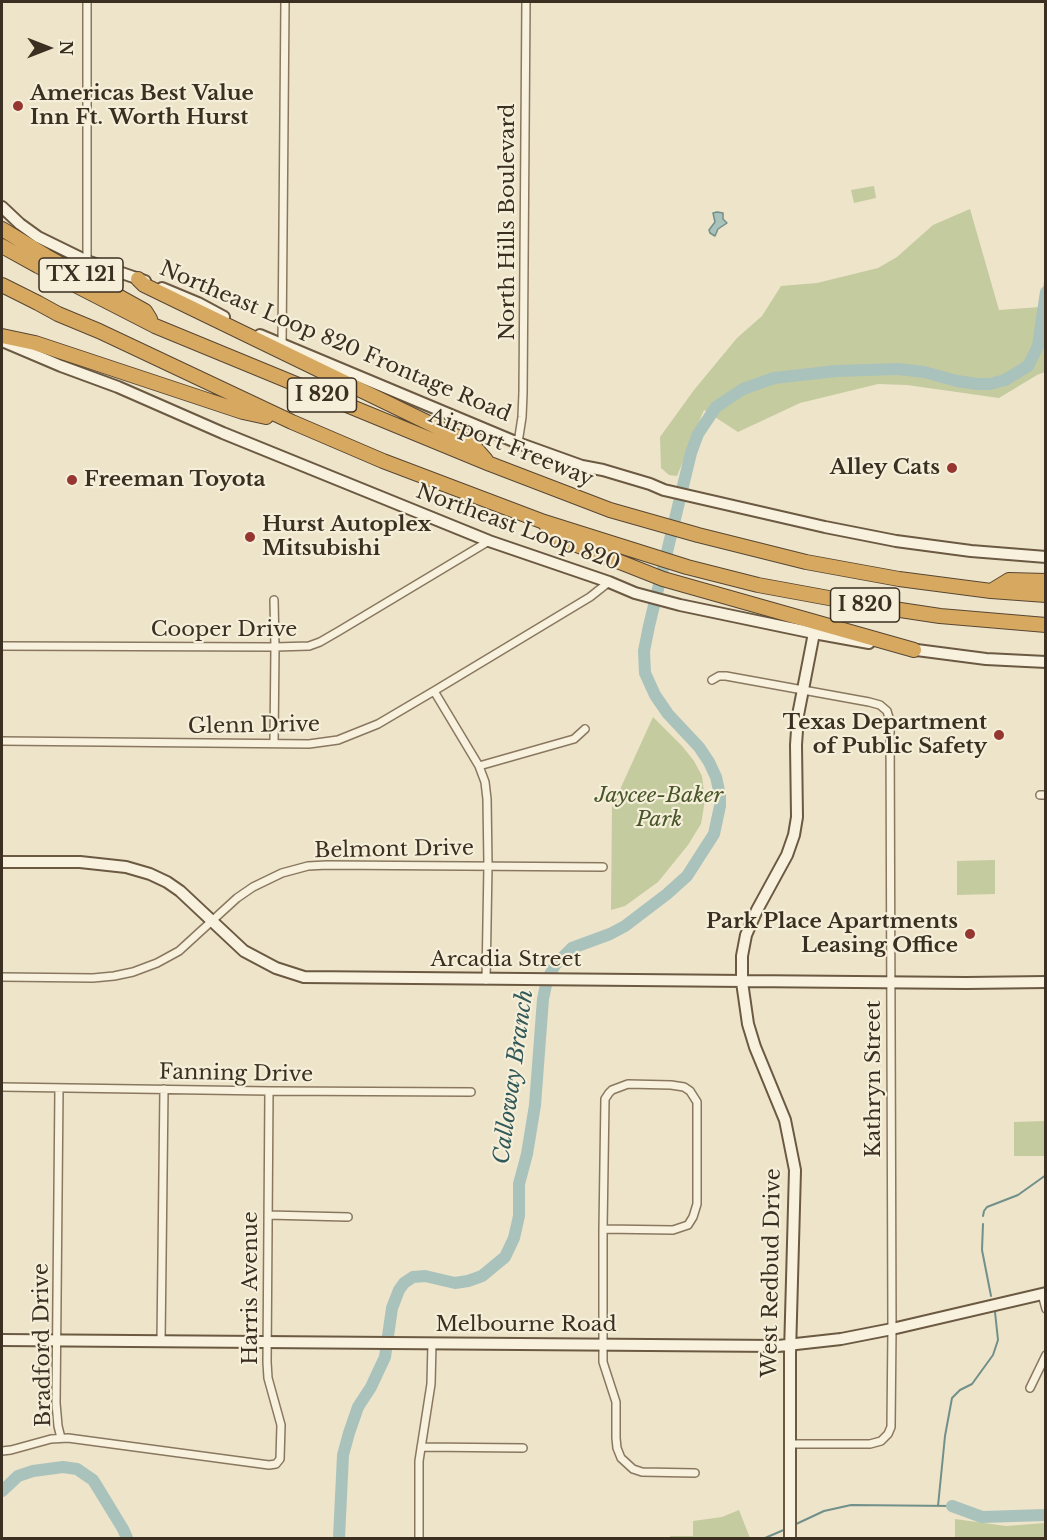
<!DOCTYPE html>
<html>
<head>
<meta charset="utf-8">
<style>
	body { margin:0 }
	#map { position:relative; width:1047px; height:1540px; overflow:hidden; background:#ede4ca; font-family:"Libre Baskerville",serif }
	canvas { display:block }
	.frame { position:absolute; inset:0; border:3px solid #3b2f21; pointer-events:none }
	.north { position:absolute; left:18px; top:18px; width:60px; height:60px; -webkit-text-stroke:4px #f5eed9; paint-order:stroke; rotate:90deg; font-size:16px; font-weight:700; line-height:24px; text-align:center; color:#3b2f21 }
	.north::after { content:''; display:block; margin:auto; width:21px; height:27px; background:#3b2f21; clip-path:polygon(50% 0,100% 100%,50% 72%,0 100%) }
</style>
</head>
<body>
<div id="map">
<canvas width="1047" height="1540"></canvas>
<div class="frame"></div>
<div class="north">N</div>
</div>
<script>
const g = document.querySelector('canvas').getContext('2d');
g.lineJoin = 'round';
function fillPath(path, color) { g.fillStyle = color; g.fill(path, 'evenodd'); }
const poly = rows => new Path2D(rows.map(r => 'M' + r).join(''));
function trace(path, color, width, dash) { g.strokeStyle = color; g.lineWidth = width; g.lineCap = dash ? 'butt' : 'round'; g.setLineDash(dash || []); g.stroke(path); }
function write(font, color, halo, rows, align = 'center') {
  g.font = font + ' "Libre Baskerville",serif'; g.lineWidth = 4.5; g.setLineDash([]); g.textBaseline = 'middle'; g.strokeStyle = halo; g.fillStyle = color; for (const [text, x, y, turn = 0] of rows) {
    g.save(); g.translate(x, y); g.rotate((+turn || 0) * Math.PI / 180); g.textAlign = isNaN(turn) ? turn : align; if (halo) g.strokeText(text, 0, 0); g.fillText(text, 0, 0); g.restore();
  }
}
const green = poly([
	[874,186,876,198,854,203,851,190],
	[970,209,999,310,1040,307,1045,275,1045,372,1037,375,999,398,907,385,878,384,800,403,738,432,704,410,677,476,669,475,661,468,660,437,694,390,737,338,762,316,781,286,817,283,878,268,897,257,933,225],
	[653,717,682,746,694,761,702,776,705,800,701,824,688,845,658,882,625,906,611,910,612,807],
	[995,860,995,894,957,895,957,861],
	[1045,1121,1045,1156,1014,1156,1014,1122],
	[739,1510,750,1538,670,1538,670,1536,693,1536,693,1521,722,1517],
	[955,1519,1006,1526,1045,1523,1045,1538,955,1538]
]);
const water = poly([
	[717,212,723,213,723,219,727,223,718,229,715,236,710,233,709,230,715,222,713,213,717,212]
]);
const stream = poly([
	[983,1216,984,1211,987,1207,1018,1195,1046,1175],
	[983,1224,982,1250,991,1296],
	[938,1506,945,1436,952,1398,960,1390,972,1384,993,1355,998,1340,995,1312],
	[794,1525,824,1511,851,1505,952,1506],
	[765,1538,786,1529]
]);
const river = poly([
	[2,1491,18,1476,33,1471,63,1467,77,1469,93,1480,98,1488,123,1529,127,1538],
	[952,1506,982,1517,1046,1515],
	[339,1538,343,1455,349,1433,358,1407,371,1387,385,1357,392,1308,399,1290,404,1283,413,1277,425,1276,455,1283,468,1281,482,1276,505,1257,514,1238,519,1216,519,1184,527,1154,535,1105,543,999,547,980,555,965,572,948,610,934,625,926,667,894,687,876,714,834,720,806,720,795,716,777,709,762,699,747,668,714,655,695,645,673,644,651,649,626,691,453,698,434,716,407,743,389,774,378,836,371,898,369,924,372,957,381,977,384,990,384,1005,380,1028,366,1038,346,1046,292]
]);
const street = poly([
	[87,261,87,2],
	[282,344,285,2],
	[518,443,522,417,523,393,526,2],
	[2,646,275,647,309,646,320,642,339,631,489,541],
	[712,680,719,676,726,676,869,702,880,705,887,711,890,721,892,1329,891,1427,888,1434,881,1441,870,1444,790,1444],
	[434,691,479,766,485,782,487,799,488,865,486,980],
	[2,741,309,744,338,740,378,724,434,691,590,597,609,582],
	[274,743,275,647,274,600],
	[479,766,574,739,585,729],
	[1040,795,1046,795],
	[2,977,93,978,114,976,133,972,157,963,179,951,237,898,253,887,282,873,308,866,327,865,603,867],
	[2,1087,269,1091,471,1092],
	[59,1088,56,1403,58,1426,61,1438],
	[268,1215,348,1217],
	[603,1229,673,1230,688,1225,693,1217,697,1204,697,1102,690,1091,684,1087,671,1085,628,1084,612,1090,609,1093,605,1099,603,1229,603,1362,616,1402,616,1438,617,1448,621,1458,633,1469,642,1472,695,1473],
	[1042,1294,1046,1309],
	[161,1342,164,1089],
	[1030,1388,1046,1355],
	[421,1447,523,1448],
	[2,1451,11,1450,51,1439,68,1438,269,1465,276,1464,280,1459,281,1425,268,1378,267,1362,269,1091],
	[419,1538,419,1461,431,1384,432,1343]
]);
const secondary = poly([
	[2,207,20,224,38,237,87,261,145,281],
	[162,288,198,303,224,317],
	[260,335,518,443,582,466,603,470,650,484,664,490,825,527,896,541,971,551,1046,557],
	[2,341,61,366,118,387,223,433,489,541,609,582,635,593,680,605,814,633,869,643],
	[909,649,986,659,1046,662],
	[2,862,80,862,126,867,150,874,167,882,180,891,244,951,276,968,304,977,966,983,1046,982],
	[2,1340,778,1346,841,1339,892,1329,1046,1293],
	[790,1538,790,1353,795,1170,785,1120,755,1047,748,1024,742,982,742,956,746,935,757,910,787,855,794,835,797,817,796,745,798,715,814,633]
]);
const highway = poly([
	[2,229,46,256,145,311,150,319],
	[2,246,38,266,155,326,490,464,610,510,698,535,806,562,899,579,991,591,1046,595],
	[138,279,144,285,472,444,486,460],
	[2,285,38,303,58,314,99,331,292,422,383,461,544,522,687,567,758,585,867,605,940,616,1046,625],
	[2,336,35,343,243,412,266,417],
	[544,522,554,536,663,579,914,650],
	[991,591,1009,580,1046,581]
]);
const markers = [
	[18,106,6,"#963631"],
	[952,468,6,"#963631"],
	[72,480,6,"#963631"],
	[250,537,6,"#963631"],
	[999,735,6,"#963631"],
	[970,934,6,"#963631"]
];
const shields = [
	[81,275,84],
	[322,395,69],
	[865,605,69]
];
const shieldNames = [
	["TX 121",81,275],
	["I 820",322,395],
	["I 820",865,605]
];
const poiNames = [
	["Americas Best Value",30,94],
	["Inn Ft. Worth Hurst",30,118],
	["Alley Cats",940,468,"right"],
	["Freeman Toyota",84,480],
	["Hurst Autoplex",262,525],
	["Mitsubishi",262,549],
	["Texas Department",987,723,"right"],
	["of Public Safety",987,747,"right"],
	["Park Place Apartments",958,922,"right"],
	["Leasing Office",958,946,"right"]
];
const streetNames = [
	["North Hills Boulevard",508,222,-90],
	["Northeast Loop 820 Frontage Road",335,342,23],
	["Airport Freeway",511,448,22],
	["Northeast Loop 820",518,528,20],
	["Cooper Drive",224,630],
	["Glenn Drive",254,726,-1],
	["Belmont Drive",394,850,-1],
	["Arcadia Street",506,960],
	["Fanning Drive",236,1074,1],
	["Kathryn Street",874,1079,-90],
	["West Redbud Drive",772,1273,-89],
	["Harris Avenue",251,1288,-90],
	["Melbourne Road",526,1325],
	["Bradford Drive",43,1345,-91]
];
const parkNames = [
	["Jaycee-Baker",659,796],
	["Park",659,820]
];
const waterNames = [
	["Calloway Branch",514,1077,-82]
];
fillPath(green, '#c4cb9e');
fillPath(water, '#aac2bc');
trace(water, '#71908a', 1.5);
trace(stream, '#71908a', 2);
trace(river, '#aac2bc', 12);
trace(street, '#89785f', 10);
trace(secondary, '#6b5942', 14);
trace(highway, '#584632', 16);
trace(street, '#f8f1dd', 7);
trace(secondary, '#f8f1dd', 10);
trace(highway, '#d7a960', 14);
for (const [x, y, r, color] of markers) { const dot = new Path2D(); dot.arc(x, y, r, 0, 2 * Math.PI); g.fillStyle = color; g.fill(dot); trace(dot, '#f5eed9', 2); }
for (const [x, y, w] of shields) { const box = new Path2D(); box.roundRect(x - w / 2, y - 17, w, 34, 4.5); g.fillStyle = '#f5eed9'; g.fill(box); trace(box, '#3b2f21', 1.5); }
write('bold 20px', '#3b2f21', null, shieldNames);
write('bold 21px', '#3b2f21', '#f5eed9', poiNames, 'left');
write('21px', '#3b2f21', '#f5eed9', streetNames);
write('italic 21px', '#485629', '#f5eed9', parkNames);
write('italic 22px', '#325959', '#f5eed9', waterNames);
</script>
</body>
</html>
